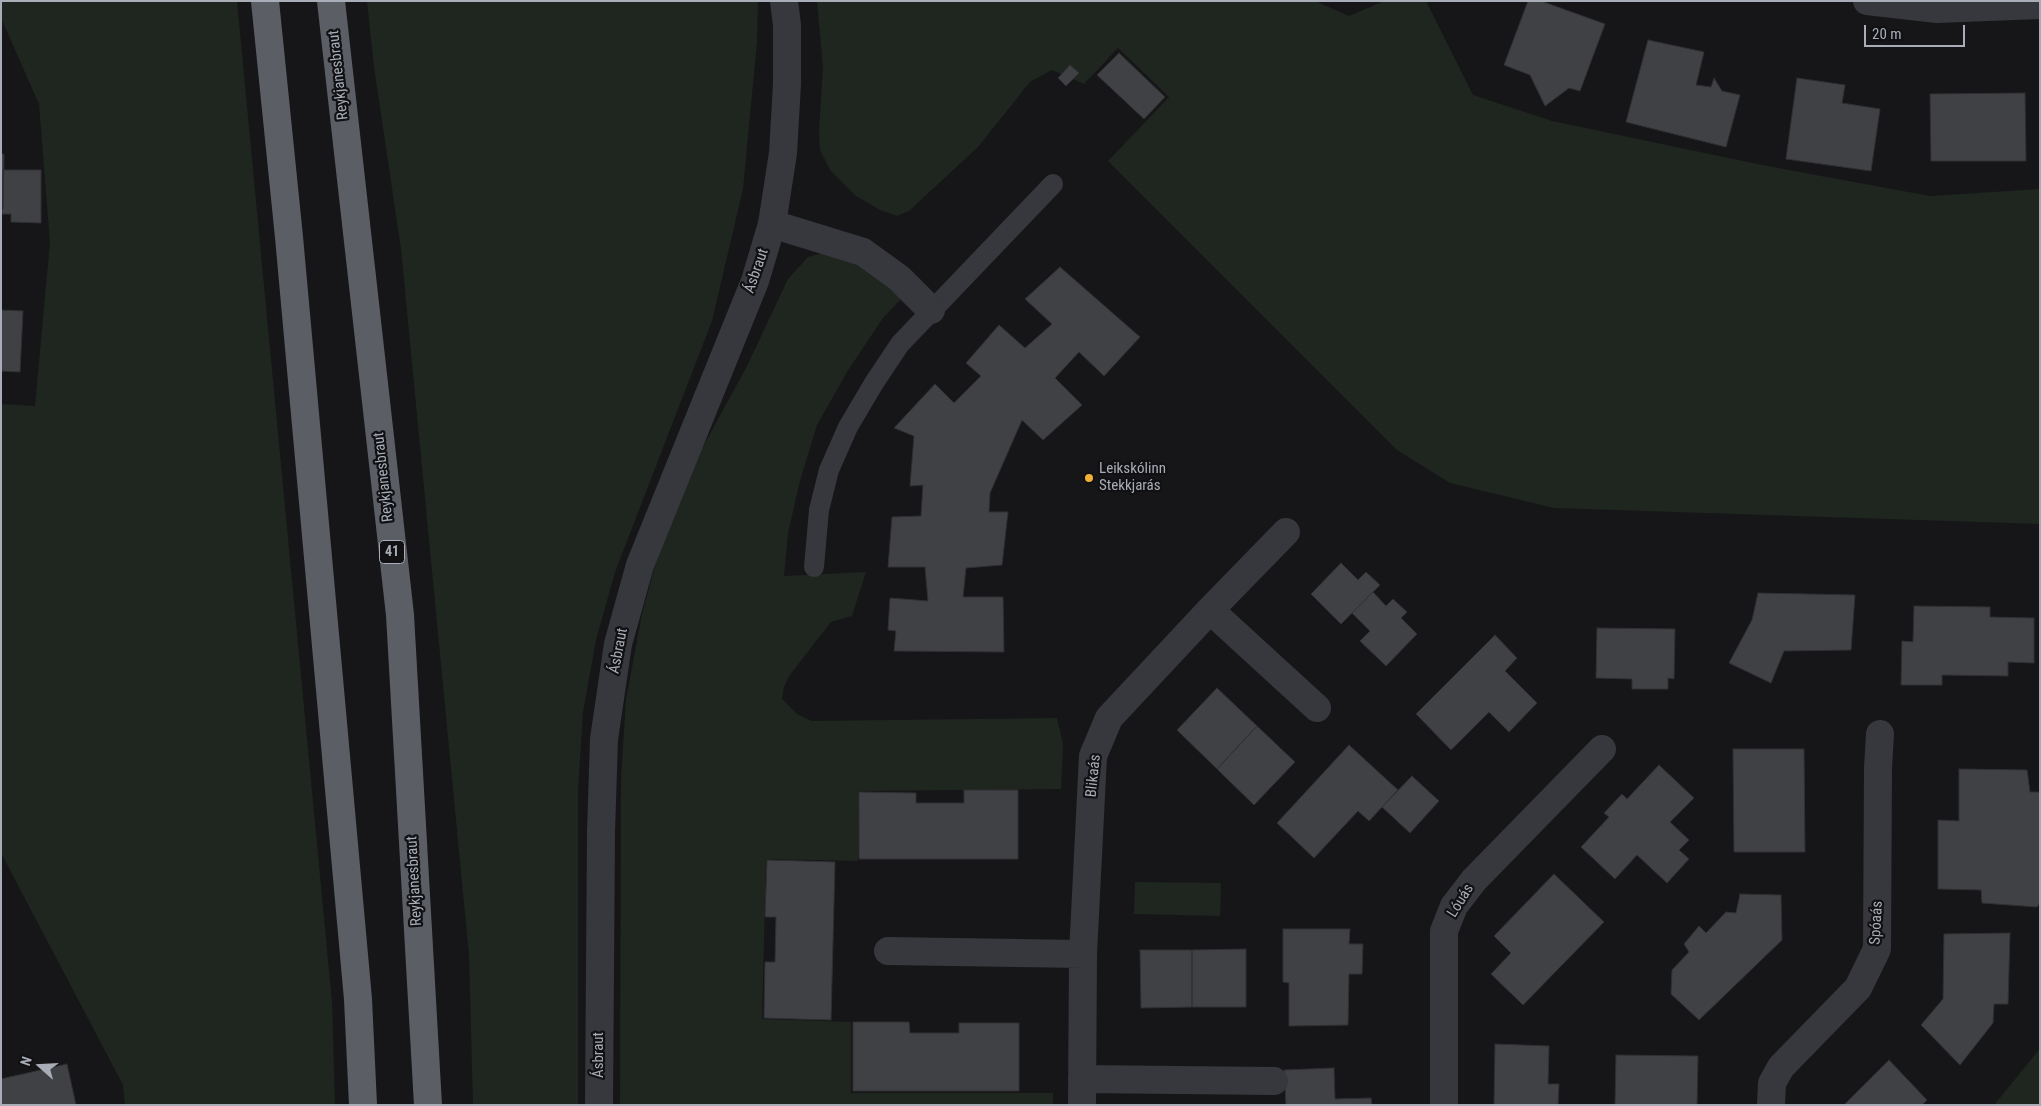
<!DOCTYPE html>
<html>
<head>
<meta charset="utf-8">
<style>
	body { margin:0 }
	#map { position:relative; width:2041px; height:1106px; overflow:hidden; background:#161618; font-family:"Roboto Condensed",sans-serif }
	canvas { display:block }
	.frame { position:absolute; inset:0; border:2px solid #a8adb8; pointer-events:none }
	.north { position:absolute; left:15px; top:1041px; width:50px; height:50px; -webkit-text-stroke:4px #111113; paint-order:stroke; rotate:289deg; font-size:14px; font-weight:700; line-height:20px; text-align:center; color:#a8adb8 }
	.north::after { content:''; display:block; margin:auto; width:18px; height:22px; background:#a8adb8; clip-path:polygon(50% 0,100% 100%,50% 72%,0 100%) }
	.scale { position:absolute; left:1864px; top:25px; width:101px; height:22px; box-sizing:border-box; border:2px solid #a8adb8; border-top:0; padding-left:6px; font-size:15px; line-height:18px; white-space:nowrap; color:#a8adb8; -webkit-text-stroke:4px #111113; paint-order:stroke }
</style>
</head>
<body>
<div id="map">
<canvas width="2041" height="1106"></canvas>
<div class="frame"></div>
<div class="north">N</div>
<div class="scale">20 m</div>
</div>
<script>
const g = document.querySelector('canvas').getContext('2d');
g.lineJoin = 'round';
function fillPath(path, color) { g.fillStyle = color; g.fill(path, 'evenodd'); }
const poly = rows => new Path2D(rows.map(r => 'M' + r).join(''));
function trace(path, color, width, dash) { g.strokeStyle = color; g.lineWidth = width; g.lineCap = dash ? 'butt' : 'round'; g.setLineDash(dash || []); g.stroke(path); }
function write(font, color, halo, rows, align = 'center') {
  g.font = font + ' "Roboto Condensed",sans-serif'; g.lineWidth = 4.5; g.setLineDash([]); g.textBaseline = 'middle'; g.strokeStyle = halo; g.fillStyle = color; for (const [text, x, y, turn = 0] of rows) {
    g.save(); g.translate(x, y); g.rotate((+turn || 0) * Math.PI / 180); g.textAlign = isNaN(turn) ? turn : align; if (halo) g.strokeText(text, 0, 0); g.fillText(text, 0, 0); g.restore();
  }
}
const green = poly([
	[1,1,237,1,332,1002,335,1105,125,1105,123,1085,1,853,1,404,35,406,50,242,39,104,1,18],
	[367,1,758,1,757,42,743,189,712,321,615,572,596,640,583,712,578,790,578,1105,473,1105,469,955,401,249,374,67],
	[817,1,1315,1,1349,16,1384,1,1426,1,1473,95,1552,121,1767,166,1930,196,2040,189,2040,524,1554,508,1450,483,1397,450,1108,161,1169,97,1118,48,1084,84,1052,70,1030,82,978,147,909,211,897,216,880,210,856,196,830,170,820,150,819,130,823,68],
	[830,251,878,274,901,299,883,318,847,372,817,425,800,481,788,533,784,576,866,572,852,616,831,622,789,676,784,687,782,699,797,714,812,721,1057,718,1063,744,1061,789,859,791,858,861,766,859,762,1019,851,1022,851,1093,1053,1093,1053,1105,620,1105,621,779,626,699,642,614,660,547,693,465,747,366,788,279,808,257],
	[1135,882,1221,883,1220,916,1134,914],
	[2040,1046,2040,1105,1994,1105,2038,1051]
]);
const building = poly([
	[1528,1,1541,1,1605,24,1580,91,1569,88,1545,106,1530,75,1504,65,1528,1],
	[1648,40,1704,52,1696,85,1711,87,1714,78,1722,91,1740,95,1726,147,1626,122,1648,40],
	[1119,53,1165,97,1144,119,1097,75,1119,53],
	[1070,65,1079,73,1066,86,1058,78,1070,65],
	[1797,78,1845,85,1842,103,1880,109,1871,171,1786,159,1797,78],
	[2025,93,2026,161,1931,161,1930,94,2025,93],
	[1,154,4,154,3,209,1,209,1,154],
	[3,170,41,170,41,223,11,222,11,214,2,214,3,170],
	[1060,267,1140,337,1104,376,1079,352,1055,378,1082,405,1043,440,1022,420,990,493,989,512,1008,512,1002,565,966,568,963,597,1003,597,1004,652,894,651,896,631,888,630,890,598,928,601,925,567,888,567,892,517,921,516,923,485,910,486,914,436,894,428,935,384,954,403,981,376,966,363,999,325,1025,348,1052,324,1025,299,1060,267],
	[1,310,23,311,20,372,1,371,1,310],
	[1341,563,1358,580,1366,572,1380,585,1341,624,1311,594,1341,563],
	[1373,592,1386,606,1393,599,1407,612,1401,618,1417,634,1386,666,1360,641,1370,631,1352,613,1373,592],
	[1758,593,1855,595,1851,650,1784,651,1771,683,1729,663,1752,620,1758,593],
	[1914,606,1990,607,1990,617,2034,618,2034,663,2008,662,2008,676,1942,675,1942,685,1901,685,1902,641,1913,642,1914,606],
	[1597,628,1675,629,1674,679,1668,678,1668,689,1632,689,1632,679,1596,678,1597,628],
	[1495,635,1517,658,1505,671,1537,703,1509,732,1489,712,1451,750,1416,714,1495,635],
	[1217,688,1257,726,1217,769,1177,730,1217,688],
	[1257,726,1295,762,1254,805,1217,769,1257,726],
	[1349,745,1398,790,1369,821,1358,811,1314,858,1277,823,1349,745],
	[1733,749,1804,749,1805,852,1734,852,1733,749],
	[1659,765,1694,798,1670,822,1689,840,1679,850,1689,859,1667,883,1637,855,1615,879,1581,847,1609,817,1604,813,1622,794,1627,799,1659,765],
	[1959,769,2027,770,2030,792,2040,792,2040,903,2037,907,1982,903,1981,890,1938,889,1938,820,1959,821,1959,769],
	[1412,776,1439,801,1410,833,1382,807,1412,776],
	[964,790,1018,790,1018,859,859,859,859,792,916,793,916,803,964,803,964,790],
	[767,860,835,862,831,1020,764,1018,765,962,775,962,776,917,765,917,767,860],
	[1554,874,1604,922,1523,1005,1491,974,1511,953,1494,936,1554,874],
	[1740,894,1781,895,1782,940,1699,1020,1671,994,1672,970,1689,952,1684,944,1699,926,1706,933,1726,912,1736,913,1740,894],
	[1283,929,1350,929,1349,944,1363,944,1362,974,1349,974,1348,1025,1289,1026,1289,983,1283,982,1283,929],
	[2010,933,2008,1004,1994,1004,1993,1023,1960,1065,1921,1025,1943,999,1944,934,2010,933],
	[1246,949,1246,1007,1192,1007,1192,950,1246,949],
	[1140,950,1192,950,1192,1007,1141,1008,1140,950],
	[853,1022,909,1022,910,1033,959,1033,959,1023,1019,1023,1019,1091,853,1091,853,1022],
	[1495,1044,1549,1046,1548,1084,1559,1084,1558,1105,1494,1105,1495,1044],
	[1616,1055,1698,1056,1697,1105,1615,1105,1616,1055],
	[1889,1060,1927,1100,1922,1105,1844,1105,1889,1060],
	[67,1064,76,1105,1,1105,1,1079,67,1064],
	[1334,1068,1335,1099,1371,1098,1372,1105,1286,1105,1284,1070,1334,1068]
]);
const service = poly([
	[814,567,819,510,829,470,848,427,874,383,900,344,1053,184]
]);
const minor = poly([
	[1867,1,1937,9,2040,5],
	[772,224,863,252,899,278,931,310],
	[1210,610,1317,708],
	[888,951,1083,954],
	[1082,1079,1274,1081],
	[1082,1105,1083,954,1093,756,1109,718,1210,610,1286,532],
	[1444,1105,1444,931,1454,906,1474,880,1602,749],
	[1771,1105,1772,1083,1781,1067,1858,988,1877,949,1878,768,1880,734]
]);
const tertiary = poly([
	[599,1105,601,832,604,739,618,644,640,565,755,281,772,224,783,153,787,84,787,25,784,1]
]);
const trunk = poly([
	[265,1,289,237,358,999,363,1105],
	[331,1,400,615,428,1105]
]);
const markers = [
	[1089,478,5,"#f2b134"]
];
const shields = [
	[392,552,25]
];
const shieldNames = [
	["41",392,552]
];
const streetNames = [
	["Reykjanesbraut",339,75,-96],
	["Ásbraut",757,271,-71],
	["Reykjanesbraut",384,477,-96],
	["Ásbraut",619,651,-79],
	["Blikaás",1094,776,-84],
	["Reykjanesbraut",415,881,-93],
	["Lóuás",1461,901,-58],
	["Spóaás",1877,923,-87],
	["Ásbraut",599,1055,-90]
];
const poiNames = [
	["Leikskólinn",1099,469],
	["Stekkjarás",1099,486]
];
fillPath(green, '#1e261f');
fillPath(building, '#404145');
trace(building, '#303034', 1);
trace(service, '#37383d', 20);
trace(minor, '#37383d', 28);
trace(tertiary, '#37383d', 28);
trace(trunk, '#5b5e65', 28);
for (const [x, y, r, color] of markers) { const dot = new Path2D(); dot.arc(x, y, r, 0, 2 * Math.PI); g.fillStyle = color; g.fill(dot); trace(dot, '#111113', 2); }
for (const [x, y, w] of shields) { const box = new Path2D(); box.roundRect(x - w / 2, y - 11.5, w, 23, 4); g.fillStyle = '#111113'; g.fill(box); trace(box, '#a8adb8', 1); }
write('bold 14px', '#a8adb8', null, shieldNames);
write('15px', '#a8adb8', '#111113', streetNames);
write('15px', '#a8adb8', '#111113', poiNames, 'left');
</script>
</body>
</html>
